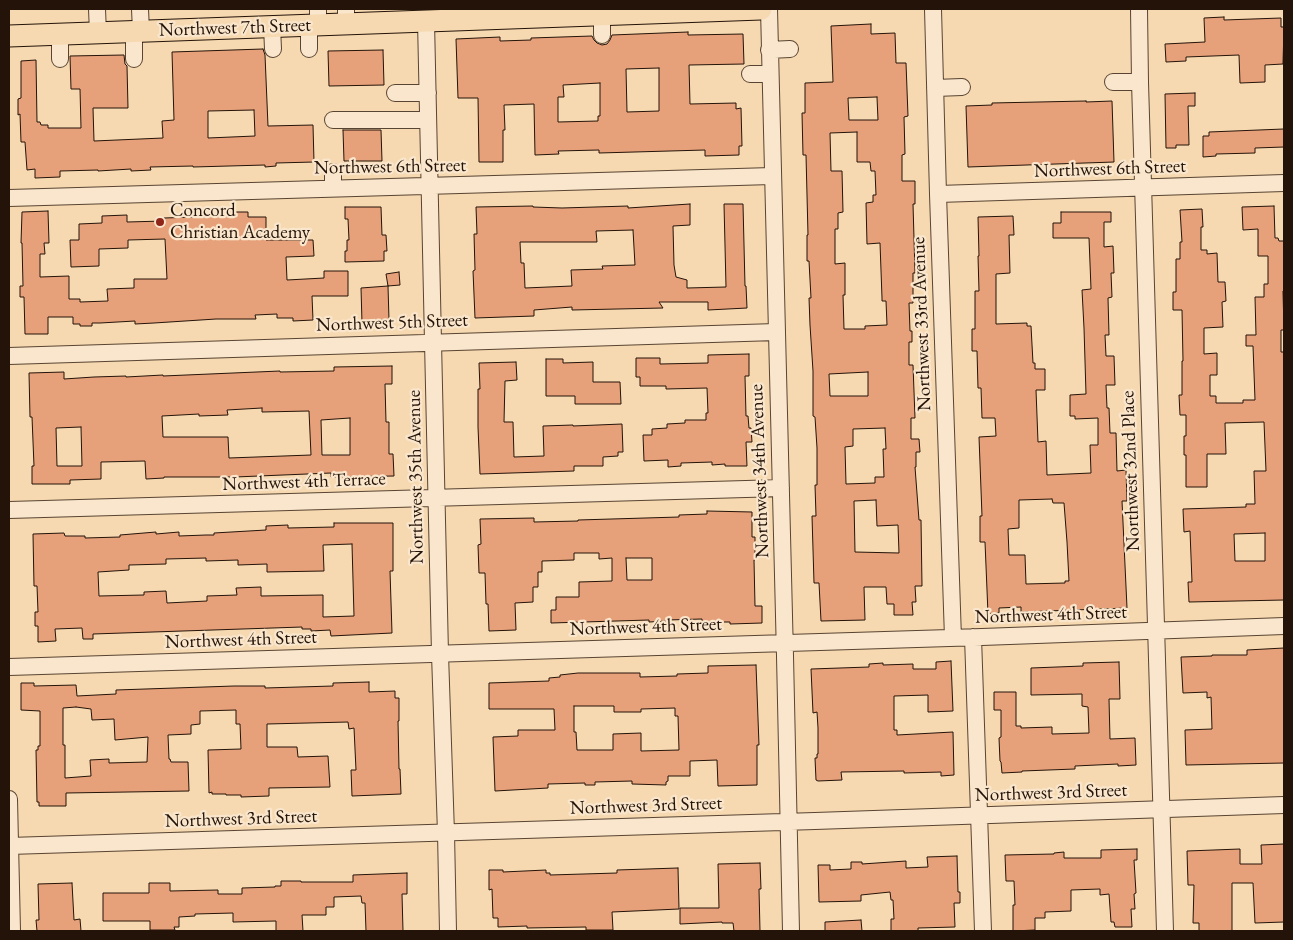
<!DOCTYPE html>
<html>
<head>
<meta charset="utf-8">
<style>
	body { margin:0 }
	#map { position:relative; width:1293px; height:940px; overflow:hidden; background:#f6d9b1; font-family:"EB Garamond",serif }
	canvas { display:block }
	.frame { position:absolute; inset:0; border:10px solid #241308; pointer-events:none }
</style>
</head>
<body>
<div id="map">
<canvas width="1293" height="940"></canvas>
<div class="frame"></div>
</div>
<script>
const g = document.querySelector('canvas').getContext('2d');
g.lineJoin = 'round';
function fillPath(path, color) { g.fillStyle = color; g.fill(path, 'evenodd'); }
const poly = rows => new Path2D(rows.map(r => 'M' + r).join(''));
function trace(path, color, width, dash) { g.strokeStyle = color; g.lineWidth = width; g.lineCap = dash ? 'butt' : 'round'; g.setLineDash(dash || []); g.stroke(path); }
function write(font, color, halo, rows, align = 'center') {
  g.font = font + ' "EB Garamond",serif'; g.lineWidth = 4.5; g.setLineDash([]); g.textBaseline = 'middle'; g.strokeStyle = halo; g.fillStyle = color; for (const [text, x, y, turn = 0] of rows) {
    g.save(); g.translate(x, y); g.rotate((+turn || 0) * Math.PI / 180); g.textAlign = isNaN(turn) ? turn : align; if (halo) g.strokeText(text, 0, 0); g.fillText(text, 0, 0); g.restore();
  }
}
const building = poly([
	[1224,17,1224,20,1281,18,1281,27,1284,27,1283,64,1265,65,1265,82,1240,83,1239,55,1186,57,1186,61,1166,62,1165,44,1205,42,1204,18,1224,17],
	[871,24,871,34,895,33,896,63,906,63,908,116,904,117,905,154,902,155,902,181,915,181,915,204,913,204,915,273,913,273,913,303,909,303,910,331,912,331,912,342,909,342,909,365,913,365,915,418,911,418,911,439,919,439,920,452,916,452,916,467,915,467,919,520,921,520,922,586,915,586,916,602,912,602,913,615,894,615,894,604,887,604,886,587,864,587,865,620,821,621,819,583,814,583,812,516,816,516,815,485,817,485,817,448,815,417,813,416,813,371,810,325,809,298,811,298,809,261,807,261,807,235,808,235,806,155,803,155,802,113,805,113,805,83,833,82,831,26,871,24],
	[877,97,878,120,849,120,848,98,877,97],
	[857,132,857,162,870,162,871,171,875,171,876,195,873,195,873,202,866,203,867,244,880,243,882,298,882,301,886,301,887,325,865,326,865,329,844,329,843,295,845,295,845,263,835,264,835,229,838,229,838,213,843,212,842,171,831,171,830,133,857,132],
	[868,372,868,396,830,396,829,374,868,372],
	[885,428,886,449,883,449,884,477,875,477,875,483,846,484,845,447,853,446,853,429,885,428],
	[876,500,877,526,898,525,899,553,855,552,854,501,876,500],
	[688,32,688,35,743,34,744,64,689,65,690,104,736,103,736,109,741,108,742,146,739,146,739,155,705,156,705,150,599,153,599,150,558,151,559,154,535,155,534,104,504,105,505,130,503,130,503,162,479,162,478,98,458,98,456,39,500,37,500,41,531,40,531,38,592,36,594,40,597,43,602,45,607,44,610,40,612,35,688,32],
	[659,68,659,111,627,112,626,69,659,68],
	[600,83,600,116,598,116,598,121,558,122,558,97,564,97,563,85,600,83],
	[263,49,265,55,268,126,313,125,314,162,276,163,276,166,265,167,265,165,193,167,193,166,150,167,151,170,131,171,131,169,98,171,98,170,60,171,60,177,35,178,35,169,27,170,25,142,21,142,20,114,18,115,18,99,21,98,21,61,36,60,37,122,40,122,41,125,48,125,48,128,81,128,80,89,71,89,70,56,124,55,125,64,127,66,128,108,93,108,94,141,163,138,162,121,174,120,172,52,263,49],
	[254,110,255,136,208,138,208,111,254,110],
	[383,50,384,85,329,86,328,51,383,50],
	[1195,93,1195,106,1188,106,1189,145,1176,145,1176,148,1166,148,1165,94,1195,93],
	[1086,101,1086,102,1112,101,1114,162,968,167,966,106,992,105,992,103,1086,101],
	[1284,129,1284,147,1255,148,1255,153,1216,154,1216,156,1203,157,1203,136,1209,136,1209,132,1284,129],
	[343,130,381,130,382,161,344,161,343,130],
	[690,204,690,225,673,226,674,265,676,277,687,280,687,288,726,287,724,204,743,204,745,286,746,286,747,308,708,310,708,302,659,302,663,308,572,310,572,307,534,310,534,316,475,318,473,271,475,270,474,234,477,234,476,207,533,206,533,207,562,208,628,206,628,208,690,204],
	[633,230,635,265,602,266,603,269,571,270,572,286,525,288,524,263,521,263,520,242,597,242,596,231,633,230],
	[1274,206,1275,238,1278,238,1279,241,1284,241,1284,291,1283,291,1284,330,1281,330,1281,352,1284,352,1284,600,1189,602,1188,582,1192,582,1190,531,1184,532,1183,509,1246,507,1246,504,1255,504,1254,471,1266,471,1264,422,1225,423,1226,454,1207,454,1207,487,1186,487,1186,455,1184,455,1184,436,1186,436,1186,415,1180,415,1179,395,1182,395,1182,361,1183,361,1182,310,1173,310,1173,292,1176,292,1176,259,1180,259,1180,242,1182,242,1180,210,1202,209,1203,227,1201,227,1201,250,1207,250,1207,254,1217,253,1218,282,1225,282,1226,301,1222,302,1223,327,1204,328,1204,354,1217,353,1217,375,1210,375,1210,396,1216,396,1216,403,1243,403,1243,400,1255,400,1253,346,1246,346,1246,335,1256,335,1255,297,1264,297,1264,284,1268,284,1268,256,1258,256,1258,229,1243,230,1242,207,1274,206],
	[1265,533,1265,561,1235,561,1234,534,1265,533],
	[345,207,381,207,382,235,386,235,387,251,384,251,384,261,345,262,345,251,347,251,347,240,349,240,348,219,345,219,345,207],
	[48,211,49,243,44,243,45,254,40,254,40,277,69,276,69,299,80,299,80,302,108,301,107,289,134,288,134,279,167,279,165,239,128,240,128,248,99,249,99,266,71,267,70,240,79,240,79,224,102,223,102,216,127,215,127,222,164,221,164,218,227,216,227,212,248,212,248,217,266,217,266,240,313,240,314,256,286,257,287,280,324,278,324,271,348,271,348,296,312,296,313,320,293,321,293,318,277,318,277,314,255,315,256,319,216,319,154,323,135,324,135,321,100,323,92,323,92,326,80,326,80,324,73,324,73,317,48,317,48,334,25,334,24,297,20,297,20,286,23,286,22,243,21,243,22,212,48,211],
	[1061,212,1111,212,1111,222,1104,222,1104,247,1113,246,1114,273,1111,273,1112,297,1108,298,1109,335,1105,335,1106,356,1114,356,1115,385,1106,385,1107,408,1109,408,1110,433,1116,433,1117,471,1126,470,1127,501,1122,501,1127,608,1021,612,1021,607,999,608,999,613,988,614,985,542,980,542,980,516,982,516,979,437,996,436,995,418,982,418,981,388,978,388,977,351,972,351,972,329,975,329,975,291,979,291,978,256,979,256,978,217,1013,216,1014,235,1009,235,1010,273,996,274,996,324,1027,323,1027,326,1031,326,1033,363,1035,363,1035,369,1045,369,1045,390,1036,390,1038,442,1046,441,1047,475,1091,473,1090,445,1098,445,1098,418,1075,419,1075,416,1070,416,1070,395,1086,394,1084,328,1082,290,1091,289,1089,238,1053,238,1053,223,1061,223,1061,212],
	[1052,499,1053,503,1064,503,1067,542,1069,581,1065,581,1065,583,1026,584,1025,555,1009,555,1008,529,1019,528,1019,500,1052,499],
	[399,272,400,285,388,286,386,274,399,272],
	[388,286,389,320,374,320,374,323,362,323,361,288,388,286],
	[749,354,749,376,745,376,746,416,748,416,749,428,751,428,752,442,746,442,747,466,725,466,725,464,712,465,712,462,681,463,681,466,668,467,668,460,644,461,643,435,652,435,652,429,667,428,667,424,685,423,685,420,706,420,706,413,708,413,707,388,666,389,666,386,640,386,640,377,636,377,636,358,660,358,660,364,708,363,708,355,749,354],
	[546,359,563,359,563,363,593,362,593,382,620,382,621,404,575,404,575,396,546,396,546,359],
	[516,362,517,380,505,381,504,422,513,422,514,457,544,456,543,426,573,425,573,426,622,424,623,452,618,452,618,456,603,457,603,466,574,466,574,471,480,474,478,427,478,389,480,389,479,363,516,362],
	[392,366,392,384,385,384,386,422,389,422,389,454,393,454,394,476,331,477,331,473,235,477,164,477,164,478,146,479,145,461,101,462,101,479,70,480,70,484,32,484,32,466,34,466,32,417,30,417,29,373,64,372,64,379,94,377,126,376,126,377,163,375,163,376,280,371,280,372,334,371,334,367,392,366],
	[262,408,262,412,309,411,311,455,229,458,228,437,163,437,162,416,199,414,199,416,228,415,227,410,262,408],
	[350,418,350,455,322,455,321,420,350,418],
	[81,427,82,466,57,466,56,428,81,427],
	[707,511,752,512,752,537,755,537,755,560,754,560,755,606,762,606,762,623,730,624,730,622,702,622,702,619,667,620,667,621,649,622,649,620,551,623,551,610,556,610,556,597,579,597,579,582,612,581,612,558,599,559,599,553,574,553,574,560,542,561,542,572,538,572,538,587,533,587,533,602,515,603,516,630,489,631,488,604,486,604,485,573,479,573,478,545,481,544,480,519,534,518,534,522,578,521,578,520,679,517,679,515,707,514,707,511],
	[626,558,652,558,652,580,627,580,626,558],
	[334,523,393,523,393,571,390,571,392,633,331,636,330,630,311,631,311,629,302,629,302,627,93,634,93,639,83,639,82,628,55,629,56,641,38,642,38,626,35,626,35,612,38,612,37,586,34,586,33,534,64,533,65,536,85,536,85,538,120,537,120,535,156,532,156,534,179,532,179,536,206,535,214,535,214,533,266,530,266,526,288,525,288,528,334,527,334,523],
	[352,544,354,616,323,617,323,595,261,596,261,587,236,588,237,595,207,596,207,601,167,603,166,591,144,592,144,595,99,596,98,572,129,570,129,565,166,564,166,559,206,558,206,561,238,560,238,565,267,564,267,572,324,571,323,545,352,544],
	[1284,648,1284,763,1186,765,1185,730,1212,729,1211,697,1207,698,1207,692,1183,693,1181,657,1212,656,1212,655,1247,655,1247,650,1284,648],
	[951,661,953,711,928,712,928,695,894,696,894,730,897,730,897,735,953,732,954,775,941,776,941,772,904,773,904,771,841,772,842,780,818,781,816,780,815,758,817,758,817,754,818,754,818,728,817,712,813,713,811,669,869,667,869,664,883,663,883,665,913,664,913,669,936,669,936,662,951,661],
	[1119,662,1120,699,1109,699,1110,739,1135,738,1136,765,1118,766,1118,764,1075,766,1075,769,1022,771,1022,772,1002,773,1001,762,1000,761,999,738,1001,737,1001,710,994,710,994,692,1016,692,1016,726,1021,726,1021,728,1052,727,1052,734,1089,733,1088,707,1082,706,1082,694,1031,695,1031,668,1083,666,1083,663,1119,662],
	[756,665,759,745,757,745,757,785,718,786,717,760,690,761,690,776,668,776,668,781,666,782,666,785,632,784,632,781,595,782,595,785,585,785,585,783,548,784,548,788,495,791,493,737,518,736,518,730,555,730,554,709,489,709,489,683,549,681,549,678,560,677,560,675,578,673,640,673,640,677,677,676,677,674,708,673,708,666,756,665],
	[574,706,614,706,614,712,641,712,641,709,675,708,675,716,678,716,679,750,641,751,641,733,613,734,613,750,577,750,576,732,574,732,574,706],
	[369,682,369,692,395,691,395,698,399,698,399,721,398,721,399,769,400,769,401,794,352,796,351,770,356,770,354,728,349,729,348,722,267,724,267,747,297,747,298,757,328,756,330,787,269,788,269,796,241,797,241,795,226,795,226,794,212,794,212,792,209,793,208,750,241,749,240,724,236,724,236,710,200,711,200,724,191,725,191,734,168,735,169,759,170,759,171,762,188,762,189,791,66,793,66,806,39,806,39,802,37,802,36,750,38,750,38,746,40,746,40,711,21,710,21,683,34,683,34,686,76,685,77,696,116,694,116,690,234,686,265,686,265,688,333,686,333,683,369,682],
	[76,707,91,709,92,720,114,719,115,740,148,737,147,762,109,763,109,759,90,760,91,776,65,778,65,745,63,745,63,708,76,707],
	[1284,844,1284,922,1255,923,1253,883,1232,883,1232,931,1199,931,1199,923,1193,923,1194,885,1188,885,1187,851,1240,849,1240,864,1262,864,1261,845,1284,844],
	[1137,849,1137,860,1134,860,1136,893,1134,894,1135,909,1131,909,1132,927,1115,927,1114,922,1111,922,1109,894,1100,895,1100,889,1071,890,1071,911,1045,912,1045,918,1035,918,1035,930,1013,931,1013,905,1015,905,1014,881,1006,881,1005,855,1054,854,1054,853,1064,852,1064,858,1101,858,1101,850,1137,849],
	[957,856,958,892,960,892,960,903,954,903,955,927,918,928,918,931,891,931,891,919,894,919,893,900,891,900,890,892,861,895,861,901,819,902,818,865,830,865,830,870,851,869,851,862,862,862,862,864,906,861,906,868,928,867,927,857,957,856],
	[760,863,761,889,759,889,760,931,734,931,733,923,722,923,722,922,680,924,680,908,719,908,718,864,760,863],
	[678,868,679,909,612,912,613,930,586,930,586,927,527,928,527,926,498,927,498,918,493,918,492,889,489,890,489,870,503,870,503,872,546,870,546,873,550,873,550,875,617,873,617,870,678,868],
	[407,873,407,894,402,894,403,931,366,931,365,903,362,903,361,896,334,897,334,907,326,907,326,915,302,915,303,931,276,931,276,921,233,922,233,913,195,914,195,916,179,917,179,927,174,927,175,930,150,930,150,921,103,921,103,893,149,893,149,883,170,883,170,891,218,890,218,894,242,894,242,888,275,887,275,886,281,886,281,881,301,881,301,882,353,882,353,875,407,873],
	[72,883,74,920,80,919,81,931,37,931,36,920,39,920,38,884,72,883],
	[861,920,862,931,825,931,825,922,861,920]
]);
const minor = poly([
	[97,9,98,33],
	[140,9,141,31],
	[318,9,318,25],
	[346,9,346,24],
	[769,9,785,656,791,931],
	[933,9,938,194,953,638],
	[1139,9,1140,82,1165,931],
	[602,14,602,35],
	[426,21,433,342,440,654,446,833,448,931],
	[309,25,309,49],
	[272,26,273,49],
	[60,34,60,59],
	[769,50,790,49],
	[134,59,134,31],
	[750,74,769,74],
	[1113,82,1140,82],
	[935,88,962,87],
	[395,93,428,93],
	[333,120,428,120],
	[333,172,333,188],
	[938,194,1284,183],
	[9,198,772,176],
	[9,356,776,332],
	[9,510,781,488],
	[973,637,983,931],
	[9,667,982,637,1284,626],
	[9,799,12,931],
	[9,846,815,821,1284,805]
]);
const major = poly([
	[9,36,761,9]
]);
const markers = [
	[160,222,5,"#8f2418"]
];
const streetNames = [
	["Northwest 7th Street",235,28,-2],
	["Northwest 6th Street",390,167,-1],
	["Northwest 6th Street",1110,169,-2],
	["Northwest 5th Street",392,323,-2],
	["Northwest 33rd Avenue",922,324,-92],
	["Northwest 34th Avenue",760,471,-92],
	["Northwest 32nd Place",1131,471,-92],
	["Northwest 35th Avenue",416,477,-91],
	["Northwest 4th Terrace",304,482,-2],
	["Northwest 4th Street",1051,615,-2],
	["Northwest 4th Street",646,627,-2],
	["Northwest 4th Street",241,640,-2],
	["Northwest 3rd Street",1051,793,-2],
	["Northwest 3rd Street",646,806,-2],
	["Northwest 3rd Street",241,819,-2]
];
const poiNames = [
	["Concord",170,211],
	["Christian Academy",170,233]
];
fillPath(building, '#e7a17a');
trace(building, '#241308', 1);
trace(minor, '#584432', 18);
trace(major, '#241308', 23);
trace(minor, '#f9e6cc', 16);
trace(major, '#f6d9b1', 21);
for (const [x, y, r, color] of markers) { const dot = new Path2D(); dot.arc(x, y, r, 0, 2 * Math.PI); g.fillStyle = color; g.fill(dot); trace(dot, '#f9e6cc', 2); }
write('19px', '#241308', '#f9e6cc', streetNames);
write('19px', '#241308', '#f9e6cc', poiNames, 'left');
</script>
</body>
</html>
